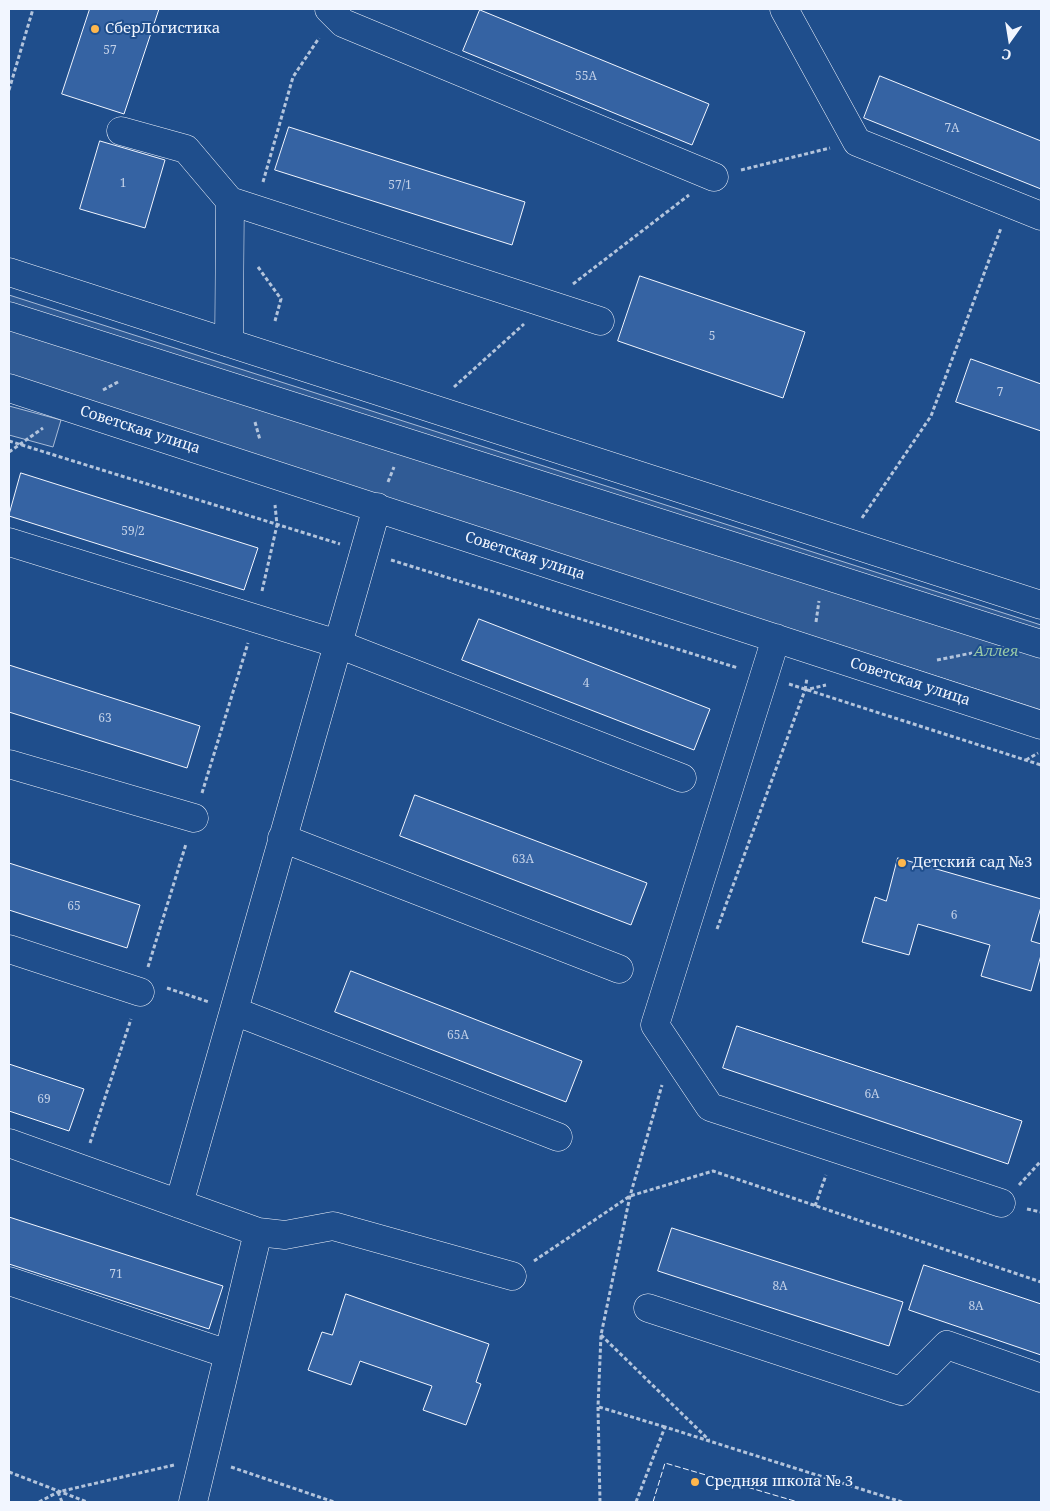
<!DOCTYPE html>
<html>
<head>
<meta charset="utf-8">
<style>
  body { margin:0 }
  #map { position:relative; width:1050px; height:1511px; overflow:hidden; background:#1f4e8c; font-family:"Noto Serif",serif }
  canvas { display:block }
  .frame { position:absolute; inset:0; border:10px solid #f2f6ff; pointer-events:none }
  .north { position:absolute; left:985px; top:15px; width:50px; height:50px; -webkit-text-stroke:4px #1f4e8c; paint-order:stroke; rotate:193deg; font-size:14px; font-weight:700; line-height:20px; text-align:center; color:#f2f6ff }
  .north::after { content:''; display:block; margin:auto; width:18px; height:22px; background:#f2f6ff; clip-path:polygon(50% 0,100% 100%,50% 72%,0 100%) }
</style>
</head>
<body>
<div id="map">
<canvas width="1050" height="1511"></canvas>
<div class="frame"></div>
<div class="north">С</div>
</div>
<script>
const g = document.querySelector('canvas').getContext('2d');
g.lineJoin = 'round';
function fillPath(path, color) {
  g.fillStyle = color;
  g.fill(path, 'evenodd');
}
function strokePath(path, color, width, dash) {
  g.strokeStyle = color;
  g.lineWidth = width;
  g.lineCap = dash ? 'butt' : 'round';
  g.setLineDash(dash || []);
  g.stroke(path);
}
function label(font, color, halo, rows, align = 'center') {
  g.font = font + ' "Noto Serif",serif';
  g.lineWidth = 4;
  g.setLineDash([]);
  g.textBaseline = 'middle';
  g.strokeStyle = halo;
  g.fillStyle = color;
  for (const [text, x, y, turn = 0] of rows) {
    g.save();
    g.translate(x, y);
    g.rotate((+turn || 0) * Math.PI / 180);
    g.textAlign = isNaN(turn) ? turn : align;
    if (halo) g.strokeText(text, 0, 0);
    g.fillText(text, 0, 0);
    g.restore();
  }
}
const built = new Path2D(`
  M 9,295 L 1041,625 L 1041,710 L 9,377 Z
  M 9,406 L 61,420 L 53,447 L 9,435 Z`);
const building = new Path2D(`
  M 90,9 L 159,9 L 124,114 L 62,94 Z
  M 480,10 L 709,104 L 692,145 L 463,51 Z
  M 880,76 L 1041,141 L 1041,189 L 864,118 Z
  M 289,127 L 525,202 L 512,245 L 275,170 Z
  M 100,141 L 165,160 L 145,228 L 80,209 Z
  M 640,276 L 805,332 L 783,398 L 618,341 Z
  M 971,359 L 1041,384 L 1041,431 L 956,402 Z
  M 21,473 L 258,548 L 244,590 L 9,516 Z
  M 479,619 L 710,709 L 694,750 L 462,660 Z
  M 9,665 L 200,726 L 187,768 L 9,712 Z
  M 415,795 L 647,883 L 631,925 L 400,836 Z
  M 898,858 L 1041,899 L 1041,907 L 1031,941 L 1041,944 L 1041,955 L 1031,991 L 981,976 L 990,945 L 918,924 L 909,955 L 862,942 L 875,897 L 886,901 Z
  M 9,863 L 140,905 L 127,948 L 9,910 Z
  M 351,971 L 582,1061 L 566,1102 L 335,1012 Z
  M 737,1026 L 1022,1121 L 1008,1164 L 723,1068 Z
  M 9,1064 L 84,1089 L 69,1131 L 9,1111 Z
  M 9,1217 L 223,1286 L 209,1329 L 9,1264 Z
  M 672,1228 L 903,1302 L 889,1346 L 658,1271 Z
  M 924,1265 L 1041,1304 L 1041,1355 L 909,1310 Z
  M 346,1294 L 489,1344 L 476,1382 L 481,1384 L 466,1425 L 423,1410 L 432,1386 L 360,1361 L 351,1385 L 308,1370 L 322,1332 L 332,1335 Z`);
const path = new Path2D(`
  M 9,90 L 33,9
  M 741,170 L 830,148
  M 263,182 L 293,77 L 319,38
  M 258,267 L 281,299 L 275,321
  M 573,284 L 689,195
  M 454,387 L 524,324
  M 103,390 L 120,381
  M 255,422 L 260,440
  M 9,441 L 340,544
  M 9,452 L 43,428
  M 388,482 L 394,467
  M 862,518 L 931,416 L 1001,228
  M 391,560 L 738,668
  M 262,591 L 277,525 L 275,505
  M 816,622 L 819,601
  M 937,660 L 972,653
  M 789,684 L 1041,765
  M 805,690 L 807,678
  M 1026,760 L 1038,753
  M 202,793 L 248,643
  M 717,929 L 805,690 L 826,685
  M 148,967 L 186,844
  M 167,988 L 209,1002
  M 90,1143 L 131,1019
  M 1019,1185 L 1041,1161
  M 815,1206 L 826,1175
  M 1027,1209 L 1041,1212
  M 534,1261 L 630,1196 L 713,1171 L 1041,1282
  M 601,1335 L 709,1440
  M 599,1407 L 665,1427
  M 231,1467 L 334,1502
  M 9,1472 L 87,1502
  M 58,1492 L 62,1502
  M 39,1502 L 58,1492 L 174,1465
  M 600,1502 L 598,1407 L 601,1335 L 630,1196 L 662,1085
  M 636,1502 L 665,1427 L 902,1502`);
const minor = new Path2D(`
  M 329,9 L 343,23 L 714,177
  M 784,9 L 857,142 L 1041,216
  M 121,131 L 186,149 L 230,201 L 229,343
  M 230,201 L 600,321
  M 9,272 L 1041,605
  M 9,316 L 1041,644
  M 9,388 L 1041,725
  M 9,542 L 338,644 L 682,778
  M 776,638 L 655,1025 L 710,1107 L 1001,1203
  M 9,764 L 194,818
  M 282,838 L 619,969
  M 9,949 L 140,992
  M 234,1011 L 558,1137
  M 9,1143 L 258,1232 L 193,1502
  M 179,1204 L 377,507
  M 258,1232 L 285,1235 L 333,1226 L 512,1276
  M 9,1281 L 228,1354
  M 648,1308 L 901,1391 L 947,1345 L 1041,1378`);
const fence = new Path2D(`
  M 653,1502 L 665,1463 L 798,1502`);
const markers = [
  [95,29,5,"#ffb74d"],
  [902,863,5,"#ffb74d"],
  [695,1482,5,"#ffb74d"]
];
const numberNames = [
  ["57",110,51],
  ["55А",586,77],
  ["7А",952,129],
  ["1",123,184],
  ["57/1",400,186],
  ["5",712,337],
  ["7",1000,393],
  ["59/2",133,532],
  ["4",586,684],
  ["63",105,719],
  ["63А",523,860],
  ["65",74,907],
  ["6",954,916],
  ["65А",458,1036],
  ["6А",872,1095],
  ["69",44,1100],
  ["71",116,1275],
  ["8А",780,1287],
  ["8А",976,1307]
];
const poiNames = [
  ["СберЛогистика",105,29],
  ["Детский сад №3",912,863],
  ["Средняя школа № 3",705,1482]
];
const streetNames = [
  ["Советская улица",140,430,18],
  ["Советская улица",525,556,18],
  ["Советская улица",910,682,18]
];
const parkNames = [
  ["Аллея",996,652]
];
fillPath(built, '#305b95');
strokePath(built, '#a8bbd7', 1);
fillPath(building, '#3563a3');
strokePath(building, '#f2f6ff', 1);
strokePath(minor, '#f2f6ff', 29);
strokePath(path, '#b3c4dc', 3, [4, 2.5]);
strokePath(minor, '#1f4e8c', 28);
strokePath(fence, '#f2f6ff', 1, [6, 2.5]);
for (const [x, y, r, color] of markers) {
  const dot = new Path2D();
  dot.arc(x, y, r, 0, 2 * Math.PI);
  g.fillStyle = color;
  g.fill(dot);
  strokePath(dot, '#1f4e8c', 2);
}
label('12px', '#c3d1e8', null, numberNames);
label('15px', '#f2f6ff', '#1f4e8c', poiNames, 'left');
label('15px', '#f2f6ff', '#1f4e8c', streetNames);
label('italic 15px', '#97c8a6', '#1f4e8c', parkNames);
</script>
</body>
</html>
